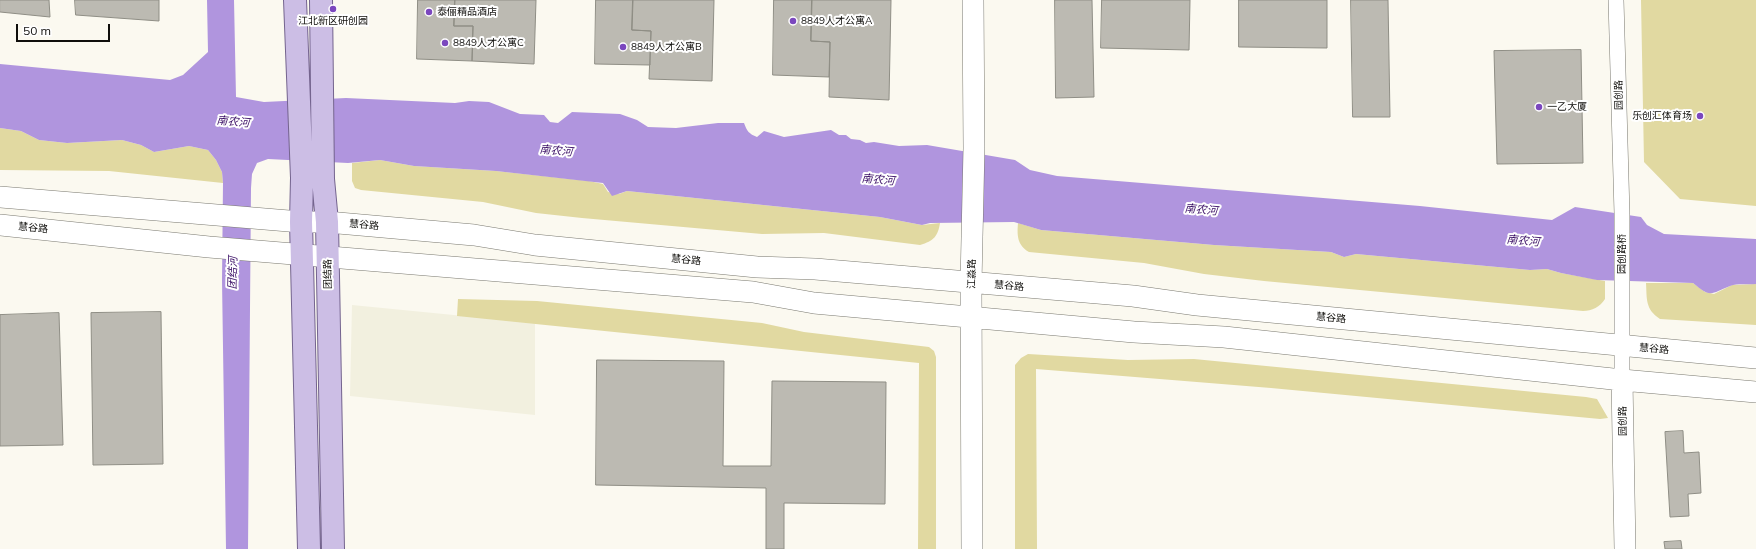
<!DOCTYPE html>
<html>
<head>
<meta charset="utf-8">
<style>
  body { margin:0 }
  #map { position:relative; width:1756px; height:549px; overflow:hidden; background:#fbf9f0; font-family:Mulish,sans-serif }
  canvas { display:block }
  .scale { position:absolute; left:16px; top:24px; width:94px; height:18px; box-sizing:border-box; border:2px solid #0f0e0b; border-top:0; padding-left:5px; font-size:12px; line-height:14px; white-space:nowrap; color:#0f0e0b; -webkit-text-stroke:3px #fff; paint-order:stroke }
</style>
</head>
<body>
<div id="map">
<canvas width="1756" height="549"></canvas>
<div class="scale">50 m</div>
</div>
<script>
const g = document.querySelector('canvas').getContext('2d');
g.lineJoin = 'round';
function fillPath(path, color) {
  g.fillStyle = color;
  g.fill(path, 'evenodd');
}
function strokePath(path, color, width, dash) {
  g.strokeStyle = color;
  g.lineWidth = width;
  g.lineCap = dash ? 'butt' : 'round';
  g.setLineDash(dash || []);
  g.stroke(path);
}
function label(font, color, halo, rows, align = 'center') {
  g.font = font + ' Mulish,"Noto Sans SC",sans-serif';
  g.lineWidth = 4;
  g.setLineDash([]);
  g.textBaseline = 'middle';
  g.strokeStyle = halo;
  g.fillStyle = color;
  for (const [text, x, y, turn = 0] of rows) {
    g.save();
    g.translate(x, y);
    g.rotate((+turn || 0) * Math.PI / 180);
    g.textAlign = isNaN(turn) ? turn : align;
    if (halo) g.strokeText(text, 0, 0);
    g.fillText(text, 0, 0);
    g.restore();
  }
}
const built = new Path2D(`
  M 352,305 L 535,323 L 535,415 L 350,396 Z`);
const green = new Path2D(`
  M 1641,0 L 1756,0 L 1756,206 L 1680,199 L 1644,162 Z
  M 0,128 L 21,131 L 39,140 L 67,143 L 122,140 L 141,145 L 154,152 L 189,146 L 208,150 L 216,160 L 222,172 L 223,183 L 109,171 L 0,170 Z
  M 380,160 L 414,166 L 496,171 L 589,181 L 603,184 L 608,192 L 619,194 L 627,191 L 880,217 L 922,225 L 940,223 C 938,236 934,241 920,245 L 824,233 L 762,234 L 582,218 L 536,213 L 483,202 L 361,190 L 355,188 L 352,181 L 352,163 Z
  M 1018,223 L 1041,230 L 1214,245 L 1331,252 L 1344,257 L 1356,254 L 1530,270 L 1547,269 L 1561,273 L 1605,281 L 1605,299 C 1600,307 1592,311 1583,311 L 1264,281 L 1204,274 L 1144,263 L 1029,252 C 1017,245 1017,235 1018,223 Z
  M 1646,283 L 1693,283 L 1705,292 L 1714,294 L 1732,285 L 1756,284 L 1756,325 L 1660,319 C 1645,309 1647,299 1646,283 Z
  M 458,299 L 537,301 L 762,323 L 804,332 L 929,347 L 934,351 L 936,357 L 936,549 L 918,549 L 919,363 L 457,316 Z
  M 1028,354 L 1128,360 L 1194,359 L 1586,397 L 1597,399 L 1608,418 L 1600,419 L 1271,388 L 1036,369 L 1037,549 L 1015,549 L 1015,365 L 1021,358 Z`);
const water = new Path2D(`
  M 207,0 L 234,0 L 236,97 L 264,102 L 346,98 L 455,103 L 469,101 L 489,102 L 520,114 L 544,115 L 550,122 L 558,123 L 572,112 L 620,114 L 637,120 L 648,127 L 676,128 L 718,123 L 744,123 C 747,131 749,134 757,137 L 764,131 L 784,137 L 831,130 L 839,135 L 846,135 L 851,139 L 860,140 L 866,143 L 874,142 L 899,146 L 927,145 L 1015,160 L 1030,170 L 1057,176 L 1420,206 L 1552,220 L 1575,207 L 1641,217 L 1647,225 L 1664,234 L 1756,239 L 1756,284 C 1748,285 1738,283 1730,286 C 1711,293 1712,299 1693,283 L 1597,280 L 1561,273 L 1547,269 L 1530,270 L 1356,254 L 1344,257 L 1331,252 L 1214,245 L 1041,230 L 1014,222 L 930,223 L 922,225 L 880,217 L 627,191 L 612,196 L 603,183 L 496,171 L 414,166 L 380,160 L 348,163 L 268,159 L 257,163 L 252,174 L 251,188 L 248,549 L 226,549 L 222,280 L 223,183 L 222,172 L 216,160 L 208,150 L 189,146 L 154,152 L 141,145 L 122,140 L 67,143 L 39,140 L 21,131 L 0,128 L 0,64 L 170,80 L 183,75 L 208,52 Z`);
const building = new Path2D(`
  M 0,0 L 49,0 L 50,17 L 0,12 Z
  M 75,0 L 159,0 L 159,21 L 76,15 Z
  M 418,0 L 455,0 L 454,26 L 473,26 L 472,61 L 417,59 Z
  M 455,0 L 536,0 L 534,64 L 472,61 L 473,26 L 454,26 Z
  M 596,0 L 633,0 L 632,30 L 651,31 L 650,65 L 595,64 Z
  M 633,0 L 714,0 L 712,81 L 649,79 L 651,31 L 632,30 Z
  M 774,0 L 812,0 L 811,41 L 830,42 L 829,77 L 773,75 Z
  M 812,0 L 891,0 L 889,100 L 829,97 L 830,42 L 811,41 Z
  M 1055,0 L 1092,0 L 1094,97 L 1056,98 Z
  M 1102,0 L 1190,0 L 1189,50 L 1101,48 Z
  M 1239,0 L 1327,0 L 1327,48 L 1239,47 Z
  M 1351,0 L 1388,0 L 1390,117 L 1353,117 Z
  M 1581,50 L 1583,163 L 1497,164 L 1494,51 Z
  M 161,312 L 163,464 L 93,465 L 91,313 Z
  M 59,313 L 63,445 L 0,446 L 0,315 Z
  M 597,360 L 724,361 L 723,466 L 771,466 L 772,381 L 886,382 L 885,504 L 784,503 L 784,549 L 766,549 L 766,488 L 596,485 Z
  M 1683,431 L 1684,453 L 1699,452 L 1701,493 L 1688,494 L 1689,516 L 1670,517 L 1665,432 Z
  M 1681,541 L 1682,549 L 1665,549 L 1664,542 Z`);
const street = new Path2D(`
  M 1616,0 L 1622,214 L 1622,380`);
const secondary = new Path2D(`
  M 0,197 L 301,222 L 327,222 L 474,235 L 535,245 L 757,267 L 815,269 L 1133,296 L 1197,305 L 1756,358
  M 0,225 L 209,247 L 753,292 L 814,303 L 1134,332 L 1224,337 L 1622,380 L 1756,392
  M 1622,380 L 1625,549
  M 972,549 L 971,283 L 974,148 L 973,0`);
const primary = new Path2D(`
  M 295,0 L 302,178 L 301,222 L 309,549
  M 321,0 L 323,179 L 327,222 L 333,549`);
const markers = [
  [333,9,4,"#7b47be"],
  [429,12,4,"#7b47be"],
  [793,21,4,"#7b47be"],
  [445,43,4,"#7b47be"],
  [623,47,4,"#7b47be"],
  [1539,107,4,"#7b47be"],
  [1700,116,4,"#7b47be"]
];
const poiNames = [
  ["泰俪精品酒店",437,12],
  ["江北新区研创园",333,21,"center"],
  ["8849人才公寓A",801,21],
  ["8849人才公寓C",453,43],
  ["8849人才公寓B",631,47],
  ["一乙大厦",1547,107],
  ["乐创汇体育场",1692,116,"right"]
];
const streetNames = [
  ["园创路",1619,95,-91],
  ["慧谷路",364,225,5],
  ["慧谷路",33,228,6],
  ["园创路桥",1622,254,-90],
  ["慧谷路",686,260,6],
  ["团结路",328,274,-91],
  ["江淼路",972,274,-89],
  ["慧谷路",1009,286,5],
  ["慧谷路",1331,318,6],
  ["慧谷路",1654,349,5],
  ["园创路",1623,421,-91]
];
const waterNames = [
  ["南农河",233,122,5],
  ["南农河",556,151,5],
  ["南农河",878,180,5],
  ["南农河",1201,210,5],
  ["南农河",1523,241,5],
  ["团结河",233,273,-89]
];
fillPath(built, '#f2f0df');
fillPath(green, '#e1d9a1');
fillPath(water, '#b095de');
fillPath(building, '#bcbab2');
strokePath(building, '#8f8e85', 1);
strokePath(street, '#7a7970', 16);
strokePath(secondary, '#7a7970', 22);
strokePath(primary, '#74648e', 24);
strokePath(street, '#fff', 15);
strokePath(secondary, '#fff', 21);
strokePath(primary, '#ccbee5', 22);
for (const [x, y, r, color] of markers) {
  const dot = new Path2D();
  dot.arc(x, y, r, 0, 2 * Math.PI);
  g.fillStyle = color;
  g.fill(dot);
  strokePath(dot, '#fff', 1.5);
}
label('10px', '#0f0e0b', '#fff', poiNames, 'left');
label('10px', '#0f0e0b', '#fff', streetNames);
label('italic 11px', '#3a0e65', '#fff', waterNames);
</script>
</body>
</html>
